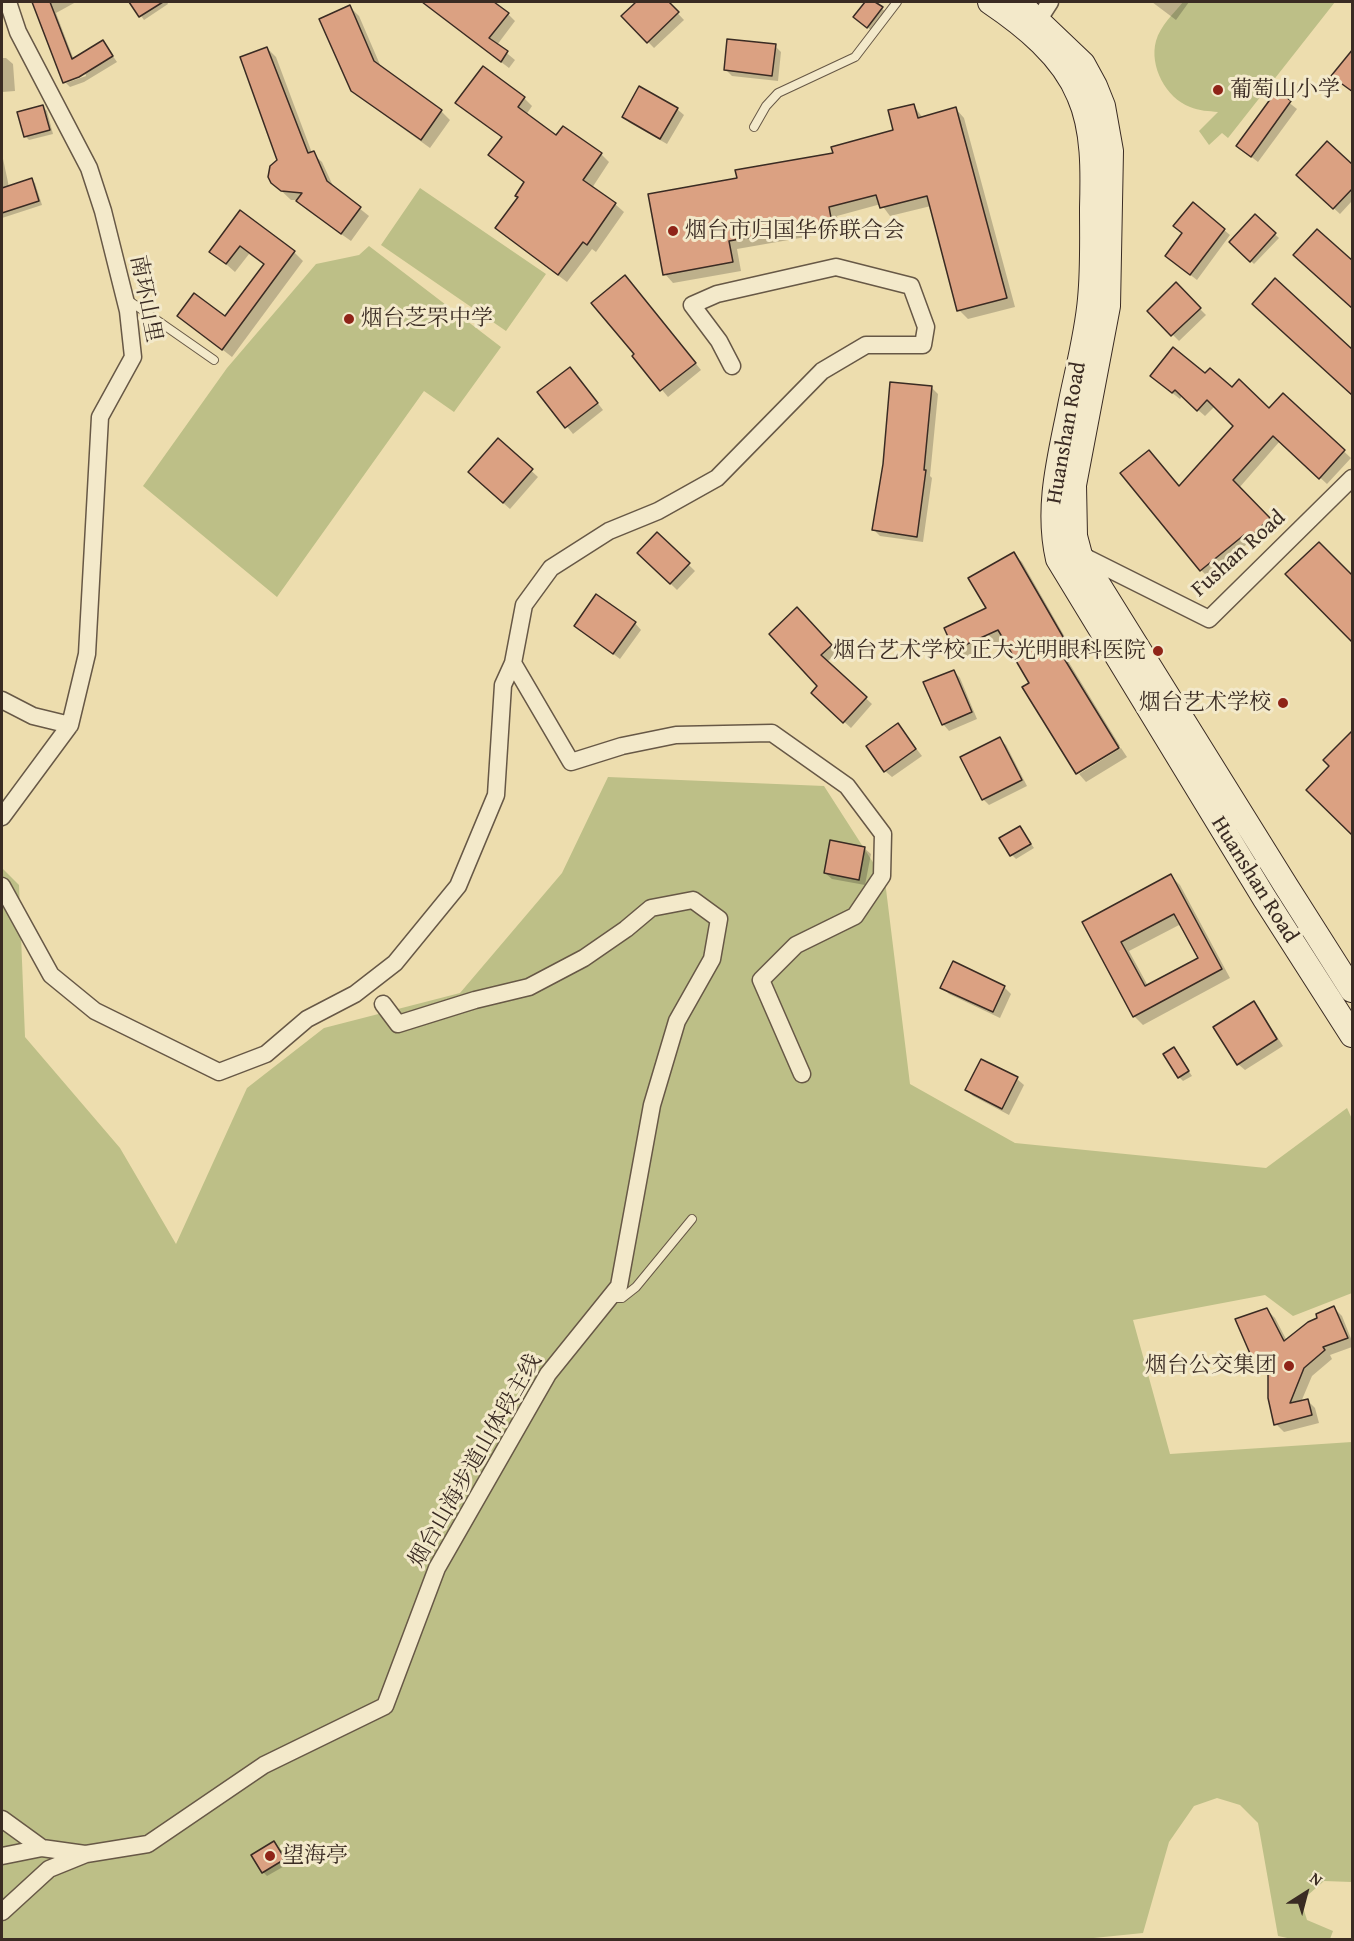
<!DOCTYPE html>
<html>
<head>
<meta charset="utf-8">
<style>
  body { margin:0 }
  #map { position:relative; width:1354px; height:1941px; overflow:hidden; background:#edddae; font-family:"Gentium Book Plus",serif }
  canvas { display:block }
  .frame { position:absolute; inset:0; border:3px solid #3a2b23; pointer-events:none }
  .north { position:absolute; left:1276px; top:1863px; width:60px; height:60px; -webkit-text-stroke:4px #f3e9ca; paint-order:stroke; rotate:36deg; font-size:16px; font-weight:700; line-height:24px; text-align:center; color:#3a2b23 }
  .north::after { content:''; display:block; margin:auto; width:21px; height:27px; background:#3a2b23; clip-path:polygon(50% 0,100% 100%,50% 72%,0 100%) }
</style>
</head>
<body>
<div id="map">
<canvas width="1354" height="1941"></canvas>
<div class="frame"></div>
<div class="north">N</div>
</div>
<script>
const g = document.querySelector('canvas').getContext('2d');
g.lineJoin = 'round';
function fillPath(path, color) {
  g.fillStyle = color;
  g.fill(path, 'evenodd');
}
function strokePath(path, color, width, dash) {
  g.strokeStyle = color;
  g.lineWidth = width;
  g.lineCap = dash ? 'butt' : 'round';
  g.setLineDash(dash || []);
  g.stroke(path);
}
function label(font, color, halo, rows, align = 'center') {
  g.font = font + ' "Gentium Book Plus","Noto Serif SC",serif';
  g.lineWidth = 6;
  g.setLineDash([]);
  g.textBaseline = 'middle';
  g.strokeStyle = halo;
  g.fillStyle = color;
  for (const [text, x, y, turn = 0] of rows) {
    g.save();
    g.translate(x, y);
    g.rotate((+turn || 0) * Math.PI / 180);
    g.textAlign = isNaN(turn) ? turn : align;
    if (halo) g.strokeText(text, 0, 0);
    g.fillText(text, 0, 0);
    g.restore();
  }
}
const green = new Path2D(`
  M 1183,2 L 1335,2 L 1228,138 L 1222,133 L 1209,145 L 1199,131 L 1218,112 C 1209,111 1199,111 1190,107 C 1166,98 1149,66 1156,41 C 1160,26 1174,13 1183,2 Z
  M 420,188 L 546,274 L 506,331 L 381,245 Z
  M 369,246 L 501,347 L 454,412 L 424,391 L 277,597 L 143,486 L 227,368 L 316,264 L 359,255 Z
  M 608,777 L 824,786 L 885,881 L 910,1084 L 1015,1143 L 1266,1168 L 1347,1108 L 1352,1119 L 1352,1293 L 1293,1316 L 1265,1295 L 1133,1320 L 1170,1454 L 1352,1442 L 1352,1882 L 1324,1881 L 1301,1901 L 1307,1920 L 1333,1931 L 1330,1939 L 1292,1939 L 1278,1936 L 1258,1823 L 1240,1805 L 1217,1798 L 1194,1806 L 1169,1842 L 1143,1933 L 1074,1940 L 2,1939 L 2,868 L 19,885 L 25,1037 L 120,1148 L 176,1244 L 247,1088 L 324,1028 L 460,993 L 562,873 Z`);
const shadow = new Path2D(`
  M 36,2 L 76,2 L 56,13 L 74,60 L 103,42 L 117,62 L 84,82 L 70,87 L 66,83 L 86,76 L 85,73 L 65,81 L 65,82 L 34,3 Z
  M 131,2 L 167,2 L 168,4 L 144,20 Z
  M 428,2 L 492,2 L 508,14 L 515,21 L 497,45 L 515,60 L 509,68 L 434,11 L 426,3 Z
  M 638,2 L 667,2 L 684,20 L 654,48 L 623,16 Z
  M 867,2 L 873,2 L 886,12 L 872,31 L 855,17 Z
  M 1152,2 L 1189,2 L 1176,20 Z
  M 350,7 L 359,16 L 381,67 L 441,111 L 450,120 L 430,148 L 362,99 L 353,90 Z
  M 775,46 L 781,52 L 778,81 L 732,76 L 726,70 Z
  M 267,48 L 276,57 L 312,153 L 322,162 L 334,188 L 369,216 L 351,241 L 307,210 L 298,200 L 291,200 L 272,182 L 279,160 Z
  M 2,58 L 6,58 L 13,64 L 15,91 L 2,92 Z
  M 1277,93 L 1297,109 L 1258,162 L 1245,152 Z
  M 524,98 L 532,106 L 526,115 L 557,138 L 601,154 L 609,162 L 592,188 L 615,204 L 624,212 L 596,252 L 592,249 L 567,282 L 505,236 L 497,228 L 519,198 L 525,183 L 490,155 L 503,138 L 457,103 Z
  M 913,105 L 923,118 L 956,109 L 964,118 L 1015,307 L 968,319 L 959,310 L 931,206 L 890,216 L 881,204 L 837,216 L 840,231 L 737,249 L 741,271 L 673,283 L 665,274 L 739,179 L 834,154 L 895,131 Z
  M 43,107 L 47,111 L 53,134 L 29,140 L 25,136 Z
  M 677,109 L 684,115 L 667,144 L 630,123 L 624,117 Z
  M 2,154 L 9,187 L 31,179 L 35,183 L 42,205 L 2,218 Z
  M 1352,167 L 1352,201 L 1340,214 L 1298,175 Z
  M 1193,204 L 1230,235 L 1197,280 L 1172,261 Z
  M 240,212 L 294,252 L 303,261 L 232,357 L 179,316 L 225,318 L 264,265 L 249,254 L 235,272 L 211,251 Z
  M 1255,216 L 1279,238 L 1254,264 L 1231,242 Z
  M 631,283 L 701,370 L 668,397 L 634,356 L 636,355 Z
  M 1176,285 L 1206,315 L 1179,341 L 1149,311 Z
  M 576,375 L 603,410 L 573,434 L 539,392 Z
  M 1205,375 L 1269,410 L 1283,395 L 1351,458 L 1327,484 L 1280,441 L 1239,488 L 1276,525 L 1256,545 L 1252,540 L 1207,576 L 1201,570 L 1180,488 L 1235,426 L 1215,406 L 1205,416 L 1182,396 L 1180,399 L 1158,382 Z
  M 931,387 L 938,394 L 930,476 L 932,478 L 923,542 L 880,536 L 874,530 Z
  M 498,440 L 538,477 L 510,509 L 476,479 Z
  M 657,534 L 695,571 L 677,590 L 639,553 Z
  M 1014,554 L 1022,562 L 1073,651 L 1065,656 L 1120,746 L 1077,772 L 1005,639 L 964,658 L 955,649 L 988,609 Z
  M 797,610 L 837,652 L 827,662 L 872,704 L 851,728 L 819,699 L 819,686 Z
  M 635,623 L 641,630 L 620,659 L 576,626 Z
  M 954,671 L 960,678 L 977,719 L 949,731 L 943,724 Z
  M 898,725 L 922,756 L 892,777 L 885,771 Z
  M 1000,739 L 1006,745 L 1027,786 L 989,805 L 983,799 Z
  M 1121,748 L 1127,757 L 1086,782 L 1079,774 Z
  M 1020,828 L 1034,848 L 1016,859 L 1012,855 Z
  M 864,848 L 871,854 L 865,885 L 832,879 L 825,873 Z
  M 1171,876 L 1180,885 L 1230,978 L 1143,1025 L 1134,1016 L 1084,923 ZM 1181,924 L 1200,959 L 1148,986 L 1129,951 Z
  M 942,987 L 1004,987 L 1011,994 L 1000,1018 L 949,994 Z
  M 1254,1003 L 1260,1010 L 1283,1046 L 1245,1070 L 1238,1064 Z
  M 1174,1049 L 1192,1076 L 1183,1081 L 1179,1077 Z
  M 981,1061 L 1017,1079 L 1024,1085 L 1009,1115 L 973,1096 L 967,1090 Z
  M 1334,1308 L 1342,1316 L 1352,1341 L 1352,1347 L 1330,1355 L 1332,1359 L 1312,1376 L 1301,1402 L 1307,1400 L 1315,1408 L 1319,1423 L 1284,1432 L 1276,1424 L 1270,1370 L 1264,1372 L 1256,1364 L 1267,1310 L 1275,1318 L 1287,1341 Z
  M 274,1843 L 288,1864 L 267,1876 L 263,1872 Z`);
const building = new Path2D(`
  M 32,2 L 50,2 L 72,59 L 103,40 L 113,56 L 79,77 L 63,83 Z
  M 129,2 L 163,2 L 139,17 Z
  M 422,2 L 494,2 L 509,13 L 489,38 L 508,51 L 501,62 Z
  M 636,2 L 669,2 L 679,12 L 647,43 L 621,16 Z
  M 865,2 L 875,2 L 883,7 L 867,28 L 853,17 Z
  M 350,5 L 374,61 L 442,110 L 421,140 L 351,91 L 319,19 Z
  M 727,39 L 776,44 L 772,76 L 724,70 Z
  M 267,47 L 308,153 L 314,151 L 327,181 L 361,207 L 341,234 L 296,201 L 302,193 L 281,191 L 271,183 L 268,177 L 270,166 L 277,160 L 240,57 Z
  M 1353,49 L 1353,92 L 1331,76 Z
  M 483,66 L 525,97 L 518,107 L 556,135 L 563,126 L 602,153 L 583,180 L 616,203 L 587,245 L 583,242 L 558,275 L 495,228 L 518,197 L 515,196 L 524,182 L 488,155 L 502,137 L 455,103 Z
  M 639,86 L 678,108 L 660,139 L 622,117 Z
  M 1277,90 L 1291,101 L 1251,157 L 1236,146 Z
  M 914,104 L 918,118 L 956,107 L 1007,298 L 957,311 L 927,196 L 880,208 L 876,195 L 829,207 L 832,223 L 729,241 L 733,262 L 663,275 L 648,194 L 737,178 L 735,170 L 833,153 L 831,147 L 893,130 L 888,110 Z
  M 43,105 L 50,130 L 24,137 L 17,112 Z
  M 1327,141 L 1353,165 L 1353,188 L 1333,209 L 1296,175 Z
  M 32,178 L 39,201 L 2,213 L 2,188 Z
  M 1193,202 L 1225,229 L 1190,275 L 1165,256 L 1182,233 L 1173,226 Z
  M 240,210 L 295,251 L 222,350 L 177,316 L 194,293 L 225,316 L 264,264 L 240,246 L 226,264 L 209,252 Z
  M 1255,214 L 1276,233 L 1250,262 L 1229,242 Z
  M 1317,229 L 1353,261 L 1353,309 L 1293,255 Z
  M 625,275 L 696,363 L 660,391 L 632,356 L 634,354 L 591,303 Z
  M 1275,278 L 1353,350 L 1353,396 L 1252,304 Z
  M 1176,282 L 1201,308 L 1171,336 L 1147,311 Z
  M 1173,347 L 1205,373 L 1210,368 L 1232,387 L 1239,379 L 1269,408 L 1283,393 L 1345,450 L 1319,479 L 1273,436 L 1233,480 L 1270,518 L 1248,539 L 1244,535 L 1200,571 L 1120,473 L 1149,450 L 1179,486 L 1233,426 L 1207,400 L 1197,411 L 1175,390 L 1172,393 L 1150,376 Z
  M 570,367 L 598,403 L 565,428 L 537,392 Z
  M 890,382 L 932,386 L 924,470 L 926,470 L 917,537 L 872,530 L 883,464 Z
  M 498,438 L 533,469 L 503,503 L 468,472 Z
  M 657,532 L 690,563 L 670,584 L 637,553 Z
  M 1319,542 L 1353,576 L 1353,643 L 1285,574 Z
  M 1014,552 L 1066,642 L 1057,647 L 1119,748 L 1076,774 L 1022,687 L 1029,683 L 998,630 L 954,650 L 944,628 L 986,608 L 968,578 Z
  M 596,594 L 636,622 L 613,654 L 574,626 Z
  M 797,607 L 832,645 L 821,655 L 867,697 L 843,723 L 811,693 L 817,686 L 769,634 Z
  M 954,670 L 972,712 L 942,725 L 923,682 Z
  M 898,723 L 916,749 L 884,772 L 866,746 Z
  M 1353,730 L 1353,836 L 1306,790 L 1329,766 L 1323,760 Z
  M 1000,737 L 1022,780 L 982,800 L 960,757 Z
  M 1020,826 L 1031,844 L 1010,856 L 999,838 Z
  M 830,840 L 865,847 L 859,880 L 824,873 Z
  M 1171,874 L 1222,969 L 1133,1017 L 1082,922 ZM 1174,914 L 1198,958 L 1145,986 L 1121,942 Z
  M 953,961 L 1005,986 L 993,1012 L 940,988 Z
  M 1254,1001 L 1277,1039 L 1237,1065 L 1213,1027 Z
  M 1174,1047 L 1189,1071 L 1178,1078 L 1163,1054 Z
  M 981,1059 L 1018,1077 L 1002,1109 L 965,1090 Z
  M 1334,1306 L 1348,1338 L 1323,1347 L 1325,1350 L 1304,1368 L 1290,1403 L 1308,1399 L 1312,1415 L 1274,1425 L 1268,1398 L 1268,1360 L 1255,1365 L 1235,1319 L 1267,1308 L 1284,1341 L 1308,1322 L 1317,1318 L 1316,1314 Z
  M 274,1841 L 285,1859 L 262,1873 L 251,1855 Z`);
const lane = new Path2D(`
  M 754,127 L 766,106 L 778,93 L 855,57 L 897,2
  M 128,300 L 214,360
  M 611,1298 L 622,1298 L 636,1287 L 692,1219`);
const street = new Path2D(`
  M 1032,30 L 1050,2
  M 1081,555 L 1209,619 L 1352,478
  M 513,663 L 571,762 L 622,746 L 676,735 L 772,733 L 847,786 L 883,834 L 882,876 L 855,916 L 796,945 L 761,980 L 802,1074
  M 2,700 L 33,716 L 70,725
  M 2,817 L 70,725 L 87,654 L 100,417 L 133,357 L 128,311 L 103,211 L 89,168 L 18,32 L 8,2
  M 2,886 L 51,975 L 95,1011 L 219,1072 L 266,1054 L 307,1019 L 355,994 L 395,963 L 458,886 L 496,795 L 503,685 L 513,663 L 524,605 L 551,568 L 609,531 L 658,511 L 717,478 L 822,371 L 866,345 L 923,345 L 926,327 L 911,286 L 836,267 L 717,294 L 692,305 L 719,341 L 732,366
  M 2,1819 L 42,1848
  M 2,1856 L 42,1848 L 85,1854
  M 2,1912 L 49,1869 L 86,1854 L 148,1844 L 264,1765 L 385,1706 L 437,1568 L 548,1374 L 619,1286 L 652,1105 L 677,1021 L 712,959 L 719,919 L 693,900 L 651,908 L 626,929 L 584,958 L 529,987 L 475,1000 L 398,1024 L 383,1004`);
const secondary = new Path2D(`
  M 990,2 C 1024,25 1063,56 1079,96 C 1094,130 1093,172 1092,208 C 1092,238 1093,269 1090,299 C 1087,335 1077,371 1070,406 C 1060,457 1046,507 1058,559 L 1265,899 L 1352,1035
  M 1018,2 L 1083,64 L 1095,86 L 1103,106 L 1111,151 L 1108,306 L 1074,485 L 1075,536 L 1080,555 L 1286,886 L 1352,990`);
const markers = [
  [1218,90,6,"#8f2418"],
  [673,231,6,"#8f2418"],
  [349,319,6,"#8f2418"],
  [1158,651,6,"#8f2418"],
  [1283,703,6,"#8f2418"],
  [1289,1366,6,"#8f2418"],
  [270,1856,6,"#8f2418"]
];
const poiNames = [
  ["葡萄山小学",1230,90],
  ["烟台市归国华侨联合会",685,231],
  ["烟台芝罘中学",361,319],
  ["烟台艺术学校 正大光明眼科医院",1146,651,"right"],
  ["烟台艺术学校",1271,703,"right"],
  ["烟台公交集团",1277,1366,"right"],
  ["望海亭",282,1856]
];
const streetNames = [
  ["南环山里",145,299,79],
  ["Huanshan Road",1067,433,-80],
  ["Fushan Road",1239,554,-42],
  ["Huanshan Road",1254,880,58],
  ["烟台山海步道山体段主线",476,1461,-60]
];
fillPath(green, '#bdbf87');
fillPath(shadow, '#0003');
fillPath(building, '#dba182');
strokePath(building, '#3a2b23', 1.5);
strokePath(lane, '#675846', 10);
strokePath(street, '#675846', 19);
strokePath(secondary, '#3a2b23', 26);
strokePath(lane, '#f3e9ca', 8);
strokePath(street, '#f3e9ca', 16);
strokePath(secondary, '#f3e9ca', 24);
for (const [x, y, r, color] of markers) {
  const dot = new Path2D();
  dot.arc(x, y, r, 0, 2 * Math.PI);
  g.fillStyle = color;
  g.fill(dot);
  strokePath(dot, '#f3e9ca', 2);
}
label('22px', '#3a2b23', '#f3e9ca', poiNames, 'left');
label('22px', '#3a2b23', '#f3e9ca', streetNames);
</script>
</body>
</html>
